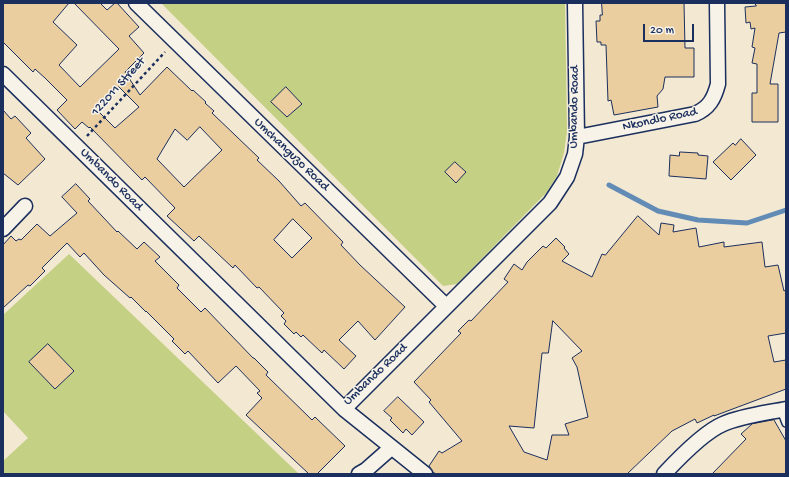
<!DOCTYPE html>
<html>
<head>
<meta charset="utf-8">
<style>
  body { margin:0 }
  #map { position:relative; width:789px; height:477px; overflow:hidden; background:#f3e8d2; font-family:"Gochi Hand",sans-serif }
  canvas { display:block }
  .frame { position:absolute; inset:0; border:4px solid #1b2f5e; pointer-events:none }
  .scale { position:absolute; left:643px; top:24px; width:51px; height:18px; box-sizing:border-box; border:2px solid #1b2f5e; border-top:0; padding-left:5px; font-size:12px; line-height:14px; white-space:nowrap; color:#1b2f5e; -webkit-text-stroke:3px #f7f3e8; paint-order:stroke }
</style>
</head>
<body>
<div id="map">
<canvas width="789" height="477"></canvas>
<div class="frame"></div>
<div class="scale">20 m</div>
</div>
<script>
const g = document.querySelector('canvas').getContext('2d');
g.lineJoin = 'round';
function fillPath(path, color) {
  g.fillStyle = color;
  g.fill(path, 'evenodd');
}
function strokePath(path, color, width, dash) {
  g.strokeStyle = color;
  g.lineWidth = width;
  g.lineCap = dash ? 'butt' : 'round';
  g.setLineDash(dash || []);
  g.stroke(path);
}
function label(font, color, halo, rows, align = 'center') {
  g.font = font + ' "Gochi Hand",sans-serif';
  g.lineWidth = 3;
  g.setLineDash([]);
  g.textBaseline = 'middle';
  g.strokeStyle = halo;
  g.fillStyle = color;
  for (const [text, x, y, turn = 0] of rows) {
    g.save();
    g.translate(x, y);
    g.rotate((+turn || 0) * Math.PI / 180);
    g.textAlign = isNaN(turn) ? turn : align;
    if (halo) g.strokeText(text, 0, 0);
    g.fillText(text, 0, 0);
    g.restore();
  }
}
const green = new Path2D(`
  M 161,3 L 565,3 L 567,131 L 564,153 L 557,176 L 546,193 L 457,284 L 443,286 Z
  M 69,254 L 299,474 L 3,474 L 3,461 L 28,438 L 3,411 L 3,315 Z`);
const stream = new Path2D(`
  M 609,185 L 658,211 L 698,220 L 747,223 L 786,210`);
const building = new Path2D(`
  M 3,3 L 69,3 L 53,22 L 77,45 L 59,65 L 80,87 L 119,49 L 74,3 L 100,3 L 107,10 L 115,3 L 117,3 L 139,27 L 129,36 L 144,53 L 125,72 L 140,95 L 167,67 L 192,91 L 193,90 L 206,102 L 205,103 L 214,111 L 212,113 L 259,158 L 257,160 L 279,181 L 301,206 L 305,203 L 343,242 L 341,245 L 360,265 L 405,307 L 375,340 L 358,321 L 339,340 L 356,356 L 344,369 L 324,350 L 322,353 L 303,335 L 301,337 L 296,332 L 294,334 L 284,324 L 286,321 L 281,316 L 284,313 L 259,287 L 257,288 L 235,265 L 233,268 L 199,236 L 194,241 L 167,216 L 175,208 L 145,177 L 142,180 L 90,127 L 89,128 L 82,122 L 75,129 L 57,110 L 67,100 L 45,78 L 35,69 L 33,72 L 3,42 ZM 119,87 L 139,107 L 115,128 L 96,109 ZM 200,127 L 222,150 L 184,187 L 157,159 L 175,129 L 187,140 ZM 293,219 L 312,238 L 292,258 L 274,240 Z
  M 602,3 L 684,3 L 685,48 L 694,48 L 694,77 L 665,77 L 663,89 L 657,96 L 658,107 L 614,115 L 611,100 L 608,101 L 606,45 L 601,45 L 601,42 L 597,42 L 596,21 L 600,21 L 600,15 L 602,15 Z
  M 755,3 L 786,3 L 786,32 L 779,33 L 770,84 L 778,84 L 778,122 L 752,122 L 752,93 L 757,93 L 757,64 L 752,63 L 755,48 L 752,47 L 755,28 L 751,29 L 750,22 L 746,23 L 745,7 L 756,6 Z
  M 286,87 L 302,104 L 287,117 L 271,102 Z
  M 3,110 L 11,119 L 15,116 L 31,133 L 26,138 L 45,159 L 18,185 L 3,173 Z
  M 741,139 L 756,155 L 731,180 L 713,162 L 733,143 L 735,145 Z
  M 680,152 L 698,153 L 698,155 L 708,156 L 706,179 L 669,176 L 670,155 L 679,156 Z
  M 455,162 L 466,172 L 456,183 L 445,172 Z
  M 76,184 L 90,199 L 88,201 L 117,232 L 118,231 L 137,249 L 144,242 L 160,257 L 155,261 L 179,285 L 177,288 L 201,312 L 205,308 L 253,358 L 254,358 L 268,372 L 266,375 L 312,420 L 315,417 L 345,446 L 317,474 L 309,474 L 246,415 L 262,398 L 257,393 L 260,391 L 236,366 L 218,383 L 188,351 L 185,354 L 172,341 L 174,339 L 146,311 L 146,312 L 131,297 L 130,298 L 104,275 L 84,253 L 80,257 L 67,243 L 42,268 L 45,271 L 30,286 L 28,285 L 3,308 L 3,245 L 11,236 L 16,241 L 19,239 L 21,240 L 37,224 L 50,236 L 77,213 L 62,197 Z
  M 638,216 L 659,235 L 661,223 L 674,225 L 673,232 L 696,228 L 699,247 L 724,242 L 724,247 L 762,242 L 765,267 L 778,265 L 784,291 L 786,290 L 786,333 L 768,336 L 774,362 L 786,360 L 786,389 L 714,416 L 714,415 L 697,423 L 695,419 L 672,431 L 627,474 L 436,474 L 433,472 L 429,466 L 439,451 L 442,453 L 462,441 L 429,402 L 431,400 L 414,382 L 461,333 L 458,331 L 469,320 L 471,321 L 508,282 L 504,279 L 514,264 L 522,270 L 527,262 L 543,246 L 546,248 L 556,238 L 565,247 L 564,248 L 569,254 L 562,261 L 592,277 L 602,254 L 605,255 ZM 553,321 L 582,351 L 572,358 L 577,367 L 588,417 L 565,424 L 569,435 L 552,435 L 547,460 L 524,452 L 509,426 L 534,428 L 542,353 L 548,353 Z
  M 48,344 L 74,371 L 55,389 L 29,362 Z
  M 398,397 L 424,422 L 412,435 L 406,429 L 403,433 L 390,420 L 392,418 L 384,411 Z
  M 774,420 L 786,441 L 786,474 L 712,474 L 746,439 L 741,434 L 752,424 Z`);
const path = new Path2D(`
  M 87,136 L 165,52`);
const service = new Path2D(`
  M 781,410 L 786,423`);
const minor = new Path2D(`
  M 136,3 L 446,306
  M 3,74 L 344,409 L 425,474
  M 577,137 L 695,114 C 709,108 714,99 718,84 L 717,3
  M 3,229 L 25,206
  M 344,409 L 550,203 L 567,177 L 575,154 L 577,137 L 575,3
  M 359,474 L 366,470 L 391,448
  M 664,474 C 678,459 704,432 723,424 C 741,416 766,413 786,409`);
const streetNames = [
  ["122011 Street",119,87,-48],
  ["Umbando Road",575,107,-89],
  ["Nkondlo Road",660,120,-12],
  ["Umchanguzo Road",291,155,44],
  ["Umbando Road",111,180,45],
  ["Umbando Road",376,375,-44]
];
fillPath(green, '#c4d084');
strokePath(stream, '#628bb6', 5);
fillPath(building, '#ebce9f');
strokePath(building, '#1b2f5e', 1);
strokePath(service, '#1b2f5e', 10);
strokePath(minor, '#1b2f5e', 17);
strokePath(path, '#1b2f5e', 2.5, [3, 3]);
strokePath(service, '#f7f3e8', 7);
strokePath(minor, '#f7f3e8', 14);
label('13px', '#1b2f5e', '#f7f3e8', streetNames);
</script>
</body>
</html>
